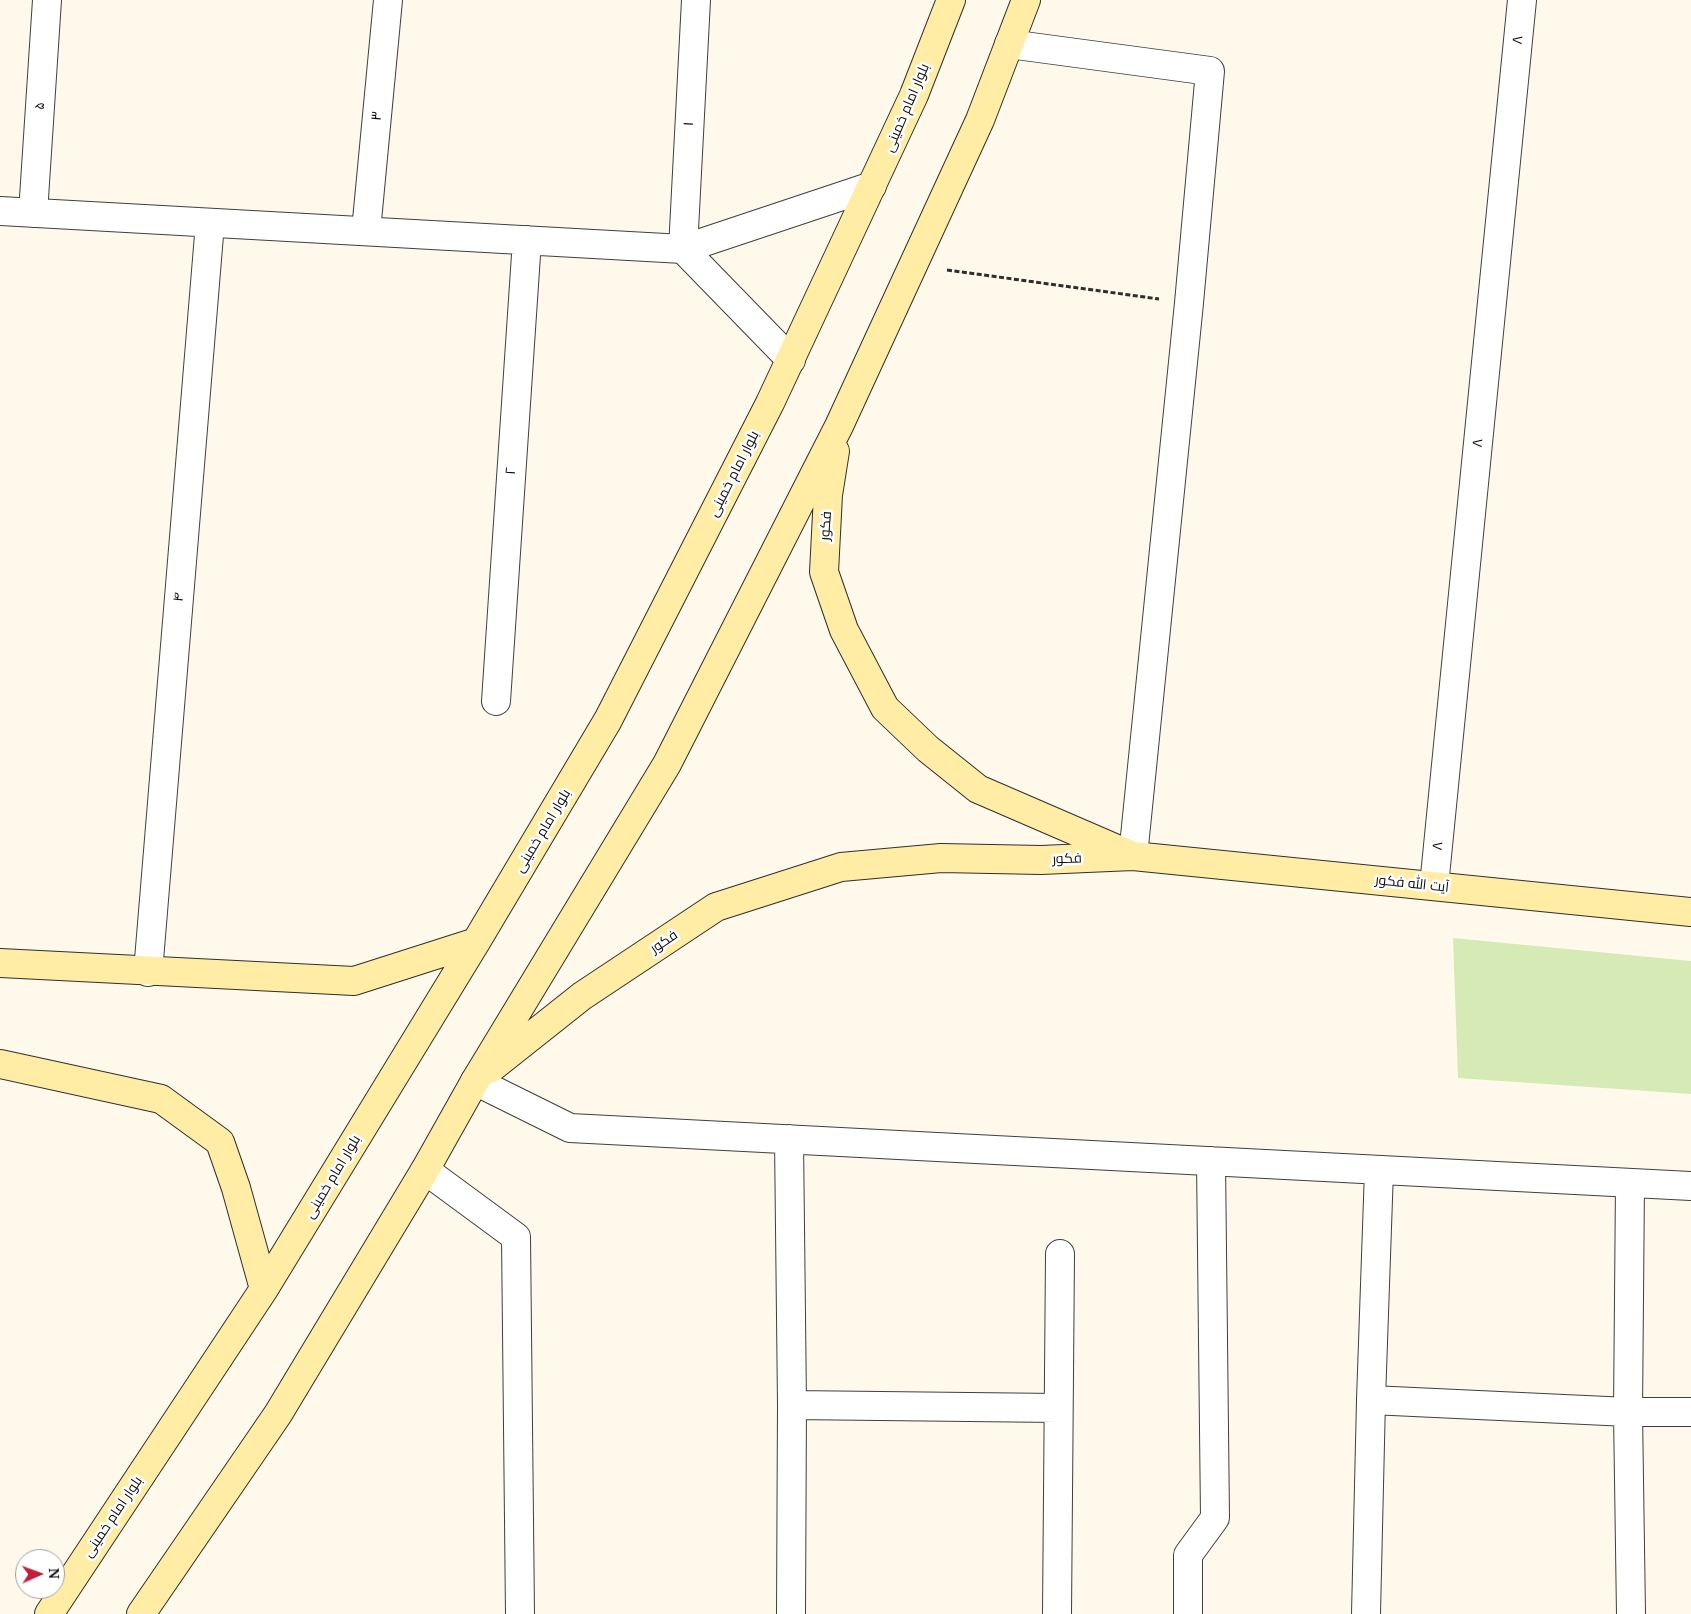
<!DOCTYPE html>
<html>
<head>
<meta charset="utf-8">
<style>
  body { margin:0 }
  #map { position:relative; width:1691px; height:1614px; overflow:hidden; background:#fff9eb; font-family:"Noto Serif",serif }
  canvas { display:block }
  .north { position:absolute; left:15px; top:1549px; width:50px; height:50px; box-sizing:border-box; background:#fff; border:1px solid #9e9e9e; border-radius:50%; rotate:88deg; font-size:14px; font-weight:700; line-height:20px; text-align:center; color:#0c0c0c }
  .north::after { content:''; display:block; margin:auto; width:18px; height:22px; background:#c11f37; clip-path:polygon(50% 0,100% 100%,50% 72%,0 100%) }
</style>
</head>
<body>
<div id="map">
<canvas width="1691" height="1614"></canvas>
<div class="north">N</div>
</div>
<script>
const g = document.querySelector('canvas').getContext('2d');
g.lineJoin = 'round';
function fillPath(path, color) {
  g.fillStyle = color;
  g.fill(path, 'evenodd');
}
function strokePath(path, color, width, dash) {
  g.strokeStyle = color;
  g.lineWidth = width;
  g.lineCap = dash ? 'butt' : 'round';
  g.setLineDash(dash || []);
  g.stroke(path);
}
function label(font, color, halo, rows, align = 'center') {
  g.font = font + ' "Noto Serif",Cairo,serif';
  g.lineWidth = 5;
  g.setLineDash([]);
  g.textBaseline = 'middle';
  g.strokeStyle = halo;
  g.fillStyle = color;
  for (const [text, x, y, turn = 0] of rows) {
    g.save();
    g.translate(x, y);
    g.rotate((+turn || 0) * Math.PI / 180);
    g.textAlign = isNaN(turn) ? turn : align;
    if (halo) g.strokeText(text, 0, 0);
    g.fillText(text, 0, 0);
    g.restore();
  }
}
const green = new Path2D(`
  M 1453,938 L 1691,961 L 1691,1094 L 1458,1078 Z`);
const path = new Path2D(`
  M 947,270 L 1159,299`);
const street = new Path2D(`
  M 1009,44 L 1210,71 L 1189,303 L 1133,856
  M 0,211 L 683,249 L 696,0
  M 33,213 L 47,0
  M 366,231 L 388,0
  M 791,360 L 683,249 L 872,186
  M 496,701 L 527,240
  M 1434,886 L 1522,0
  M 148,972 L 210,223
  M 475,1081 L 570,1128 L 1691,1186
  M 789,1139 L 792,1405
  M 425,1170 L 516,1237 L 520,1614
  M 1630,1183 L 1628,1412 L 1631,1614
  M 1371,1400 L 1628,1412 L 1691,1412
  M 791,1614 L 792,1405 L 1057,1408
  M 1057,1614 L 1060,1254
  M 1188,1614 L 1188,1555 L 1215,1518 L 1211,1161
  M 1366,1614 L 1371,1400 L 1379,1170`);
const secondary = new Path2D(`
  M 1133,856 L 1691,912
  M 0,963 L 354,981 L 476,942
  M 0,1064 L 161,1099 L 220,1142 L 236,1188 L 264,1289
  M 490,1069 L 582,996 L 716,907 L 841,867 L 941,858 L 1041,860 L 1133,856 L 978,789 L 928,749 L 885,708 L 844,630 L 824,572 L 828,495 L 835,451
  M 49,1614 L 264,1289 L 476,942 L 608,720 L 770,403 L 914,95 L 951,0
  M 141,1614 L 278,1414 L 425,1170 L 475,1081 L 667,764 L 839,426 L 980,120 L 1026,0`);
const streetNames = [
  ["۸",1518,40,-84],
  ["۵",40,106,-86],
  ["بلوار امام خمینی",907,108,-67],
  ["۳",377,116,-85],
  ["۱",689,124,-87],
  ["۸",1478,443,-84],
  ["۲",511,471,-86],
  ["بلوار امام خمینی",734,474,-63],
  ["فکور",826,526,-86],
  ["۴",179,597,-85],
  ["بلوار امام خمینی",543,831,-59],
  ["۸",1438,846,-84],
  ["فکور",1067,859,-2],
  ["آیت الله فکور",1412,884,6],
  ["فکور",664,942,-34],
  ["بلوار امام خمینی",333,1177,-59],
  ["بلوار امام خمینی",113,1517,-56]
];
fillPath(green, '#d5eab4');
strokePath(street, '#3f3f3f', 30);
strokePath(secondary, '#2e2e2e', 30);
strokePath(path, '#2e2e2e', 3, [5, 2.5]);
strokePath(street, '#fff', 28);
strokePath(secondary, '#ffeda6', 28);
label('14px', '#0c0c0c', '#fff', streetNames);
</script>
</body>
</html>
